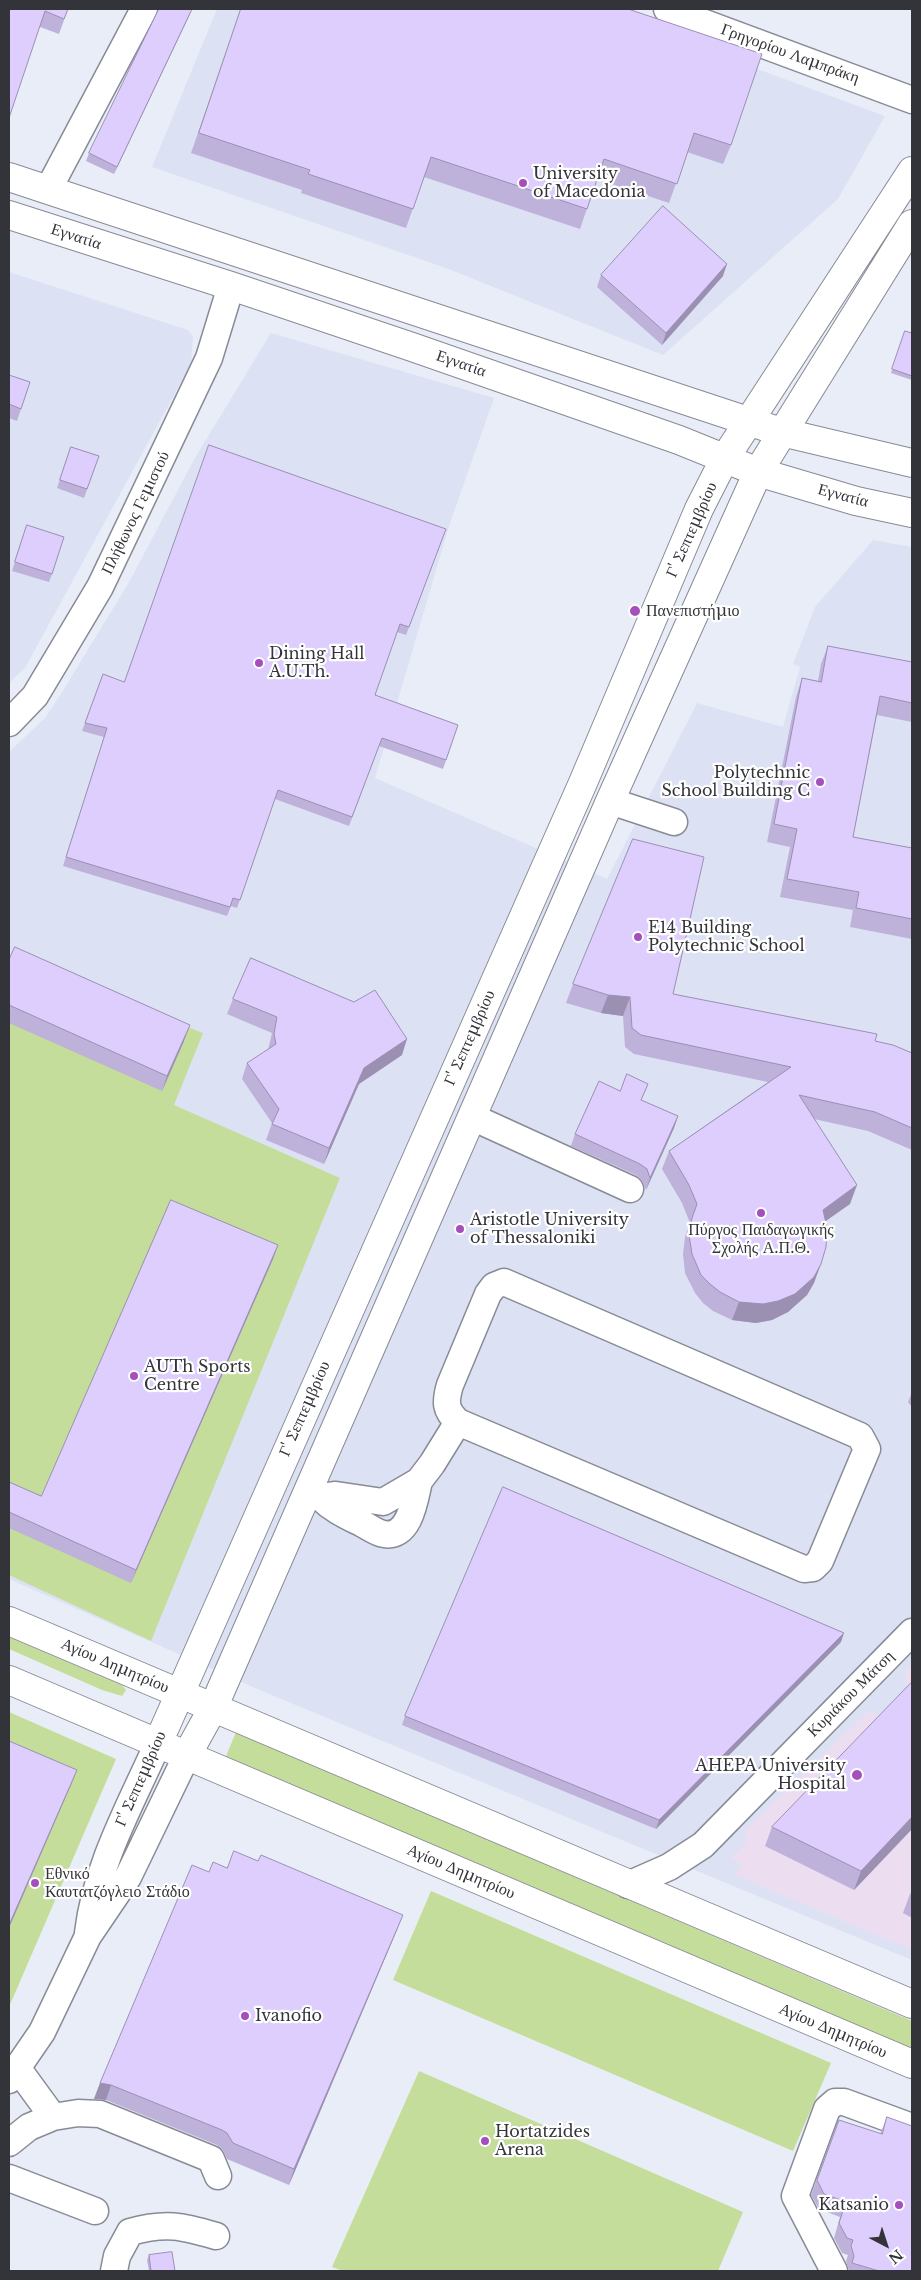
<!DOCTYPE html>
<html>
<head>
<meta charset="utf-8">
<style>
  body { margin:0 }
  #map { position:relative; width:921px; height:2280px; overflow:hidden; background:#e9edf8; font-family:"Libre Baskerville",serif }
  canvas { display:block }
  .frame { position:absolute; inset:0; border:10px solid #333439; pointer-events:none }
  .north { position:absolute; left:861px; top:2220px; width:50px; height:50px; -webkit-text-stroke:4px #fff; paint-order:stroke; rotate:140deg; font-size:14px; font-weight:700; line-height:20px; text-align:center; color:#333439 }
  .north::after { content:''; display:block; margin:auto; width:18px; height:22px; background:#333439; clip-path:polygon(50% 0,100% 100%,50% 72%,0 100%) }
</style>
</head>
<body>
<div id="map">
<canvas width="921" height="2280"></canvas>
<div class="frame"></div>
<div class="north">N</div>
</div>
<script>
const g = document.querySelector('canvas').getContext('2d');
g.lineJoin = 'round';
function fillPath(path, color) {
  g.fillStyle = color;
  g.fill(path, 'evenodd');
}
function strokePath(path, color, width, dash) {
  g.strokeStyle = color;
  g.lineWidth = width;
  g.lineCap = dash ? 'butt' : 'round';
  g.setLineDash(dash || []);
  g.stroke(path);
}
function label(font, color, halo, rows, align = 'center') {
  g.font = font + ' "Libre Baskerville",serif';
  g.lineWidth = 4.5;
  g.setLineDash([]);
  g.textBaseline = 'middle';
  g.strokeStyle = halo;
  g.fillStyle = color;
  for (const [text, x, y, turn = 0] of rows) {
    g.save();
    g.translate(x, y);
    g.rotate((+turn || 0) * Math.PI / 180);
    g.textAlign = isNaN(turn) ? turn : align;
    if (halo) g.strokeText(text, 0, 0);
    g.fillText(text, 0, 0);
    g.restore();
  }
}
const built = new Path2D(`
  M 217,9 L 594,9 L 885,116 L 838,199 L 663,355 L 446,268 L 152,167 Z
  M 9,272 L 188,330 L 193,336 L 191,364 L 25,668 L 9,683 Z
  M 271,333 L 494,398 L 449,526 L 375,778 L 607,879 L 697,703 L 783,727 L 800,667 L 793,664 L 815,607 L 873,540 L 912,547 L 912,1960 L 269,1694 L 9,1579 L 9,752 L 45,718 L 59,697 L 128,584 L 196,456 Z`);
const medical = new Path2D(`
  M 912,1662 L 912,1950 L 735,1875 L 741,1864 L 731,1857 L 746,1843 L 745,1830 L 869,1711 L 888,1719 L 910,1696 L 906,1689 L 905,1670 Z`);
const green = new Path2D(`
  M 9,957 L 203,1033 L 174,1105 L 340,1178 L 151,1641 L 9,1575 Z
  M 9,1637 L 122,1685 L 126,1690 L 122,1696 L 102,1690 L 9,1649 Z
  M 9,1712 L 116,1759 L 9,2007 Z
  M 236,1732 L 912,2021 L 912,2049 L 224,1761 Z
  M 431,1891 L 831,2063 L 793,2151 L 393,1980 Z
  M 419,2071 L 743,2212 L 718,2271 L 343,2271 L 332,2267 Z`);
const minor = new Path2D(`
  M 667,9 L 912,100
  M 48,190 L 144,9
  M 9,723 L 35,696 L 100,587 L 209,358 L 231,286
  M 610,801 L 674,822
  M 472,1117 L 630,1189
  M 504,1282 L 860,1436 L 867,1449 L 820,1561 L 813,1568 L 804,1569 L 458,1422 C 445,1410 445,1402 450,1385 L 488,1294 L 494,1286 Z
  M 419,1481 C 415,1498 410,1539 384,1534 C 377,1533 369,1527 363,1524 C 347,1516 333,1510 320,1497 L 336,1495 L 383,1502 L 419,1481 L 432,1464 L 458,1422
  M 628,1885 L 669,1867 L 703,1845 L 912,1632
  M 88,1933 C 96,1865 131,1804 158,1743
  M 18,2069 L 53,2117
  M 9,2080 L 42,2032 L 88,1936 L 128,1877 L 187,1755
  M 9,2143 L 29,2127 L 53,2117 L 78,2113 L 100,2114 L 211,2159 L 218,2176
  M 9,2178 L 95,2211
  M 114,2271 L 117,2256 L 130,2232 C 166,2222 182,2226 216,2236
  M 834,2271 L 795,2196 L 827,2109 L 835,2102 L 844,2102 L 912,2127`);
const major = new Path2D(`
  M 9,177 L 781,432 L 912,463
  M 9,215 L 231,286 L 412,347 L 679,440 L 758,472 L 856,501 L 912,513
  M 9,1621 L 912,2004
  M 9,1680 L 912,2064
  M 158,1743 L 582,785 L 699,509 L 725,458 L 912,171
  M 187,1755 L 213,1708 L 610,801 L 758,472 L 912,224`);
const wall = new Path2D(`
  M 9,9 L 68,9 L 59,34 L 40,27 Z
  M 192,9 L 189,16 L 114,174 L 86,161 L 89,153 Z
  M 241,9 L 628,9 L 731,145 L 723,164 L 687,152 L 669,203 L 597,179 L 580,229 L 424,177 L 406,228 L 301,193 L 302,190 L 191,153 Z
  M 601,275 L 723,276 L 662,345 L 597,287 Z
  M 905,331 L 912,333 L 912,380 L 891,373 Z
  M 9,375 L 21,409 L 17,421 L 9,418 Z
  M 71,447 L 99,456 L 84,498 L 57,488 Z
  M 446,529 L 406,635 L 397,632 L 375,695 L 458,725 L 443,769 L 379,746 L 349,826 L 275,799 L 237,908 L 231,906 L 227,916 L 63,866 L 104,737 L 82,731 L 103,674 L 124,682 Z
  M 24,533 L 52,574 L 49,582 L 12,571 Z
  M 828,646 L 912,662 L 912,722 L 877,715 L 853,837 L 912,848 L 912,939 L 850,927 L 853,910 L 780,897 L 790,847 L 767,842 L 796,697 L 802,678 L 818,681 L 821,664 Z
  M 9,960 L 184,1041 L 162,1091 L 9,1023 Z
  M 573,984 L 673,994 L 875,1041 L 912,1053 L 912,1150 L 868,1131 L 814,1119 L 850,1204 L 825,1221 L 814,1283 L 807,1295 L 788,1312 L 772,1320 L 756,1323 L 732,1320 L 713,1311 L 703,1303 L 695,1293 L 685,1273 L 683,1254 L 685,1237 L 690,1223 L 682,1203 L 662,1169 L 669,1151 L 768,1082 L 634,1054 L 625,1047 L 623,1016 L 601,1013 L 566,1003 Z
  M 233,999 L 402,1055 L 359,1084 L 324,1164 L 266,1140 L 272,1123 L 242,1079 L 247,1063 L 268,1050 L 272,1033 L 227,1014 Z
  M 648,1084 L 641,1100 L 678,1116 L 674,1128 L 646,1190 L 642,1181 L 636,1175 L 571,1146 L 575,1134 L 620,1091 Z
  M 278,1245 L 273,1259 L 131,1583 L 9,1528 L 9,1482 L 41,1496 Z
  M 912,1392 L 912,1407 L 908,1402 Z
  M 841,1642 L 656,1829 L 402,1725 L 405,1716 Z
  M 772,1827 L 912,1829 L 854,1890 L 765,1846 Z
  M 227,1868 L 397,1930 L 289,2185 L 227,2159 L 222,2149 L 217,2145 L 106,2100 L 94,2099 L 100,2083 L 209,1872 Z
  M 912,1892 L 912,1918 L 903,1913 L 910,1894 Z
  M 887,2117 L 912,2271 L 849,2271 L 846,2261 L 848,2255 L 842,2253 L 834,2238 L 840,2217 L 819,2209 L 811,2195 L 839,2120 L 880,2134 Z
  M 149,2255 L 175,2271 L 149,2271 L 147,2260 Z`);
const shadedWall = new Path2D(`
  M 192,9 L 189,16 L 114,174 L 117,167 Z
  M 727,264 L 723,276 L 662,345 L 666,333 Z
  M 608,995 L 630,997 L 623,1016 L 601,1013 Z
  M 190,1025 L 184,1041 L 162,1091 L 167,1076 Z
  M 407,1039 L 402,1055 L 359,1084 L 324,1164 L 329,1148 L 364,1068 Z
  M 678,1116 L 674,1128 L 646,1190 L 650,1178 Z
  M 857,1185 L 850,1204 L 816,1228 L 823,1210 Z
  M 278,1245 L 273,1259 L 131,1583 L 136,1570 Z
  M 821,1264 L 814,1283 L 807,1295 L 788,1312 L 772,1320 L 756,1323 L 732,1320 L 739,1302 Z
  M 844,1633 L 841,1642 L 656,1829 L 659,1820 Z
  M 77,1770 L 71,1785 L 9,1928 L 9,1925 Z
  M 912,1817 L 912,1829 L 854,1890 L 861,1871 Z
  M 403,1915 L 397,1930 L 289,2185 L 294,2169 Z
  M 100,2083 L 111,2085 L 106,2100 L 94,2099 Z`);
const building = new Path2D(`
  M 9,9 L 68,9 L 64,19 L 45,11 L 9,118 Z
  M 159,9 L 192,9 L 117,167 L 89,153 Z
  M 241,9 L 628,9 L 762,54 L 731,145 L 694,133 L 677,184 L 604,159 L 587,209 L 431,157 L 413,209 L 308,174 L 310,170 L 199,133 Z
  M 663,206 L 727,264 L 666,333 L 601,275 Z
  M 905,331 L 912,333 L 912,376 L 892,369 Z
  M 9,375 L 30,382 L 21,409 L 9,404 Z
  M 209,445 L 446,529 L 409,627 L 400,624 L 375,695 L 458,725 L 446,760 L 382,738 L 352,817 L 278,790 L 240,900 L 233,898 L 230,907 L 66,857 L 107,728 L 85,723 L 103,674 L 124,682 Z
  M 71,447 L 99,456 L 87,489 L 60,480 Z
  M 27,525 L 64,537 L 52,574 L 15,562 Z
  M 828,646 L 912,662 L 912,703 L 880,696 L 853,837 L 912,848 L 912,919 L 856,908 L 859,892 L 787,879 L 797,829 L 774,824 L 802,678 L 821,682 Z
  M 633,839 L 704,857 L 673,994 L 877,1034 L 875,1041 L 893,1045 L 912,1053 L 912,1128 L 875,1112 L 799,1095 L 857,1185 L 823,1210 L 827,1228 L 826,1247 L 821,1264 L 814,1277 L 795,1294 L 778,1301 L 763,1304 L 739,1302 L 720,1292 L 710,1284 L 701,1275 L 692,1254 L 689,1235 L 692,1218 L 697,1204 L 689,1185 L 669,1151 L 791,1067 L 641,1035 L 632,1028 L 630,997 L 608,995 L 573,984 Z
  M 15,947 L 190,1025 L 167,1076 L 9,1005 L 9,960 Z
  M 251,958 L 354,1002 L 375,990 L 407,1039 L 364,1068 L 329,1148 L 272,1124 L 279,1109 L 247,1063 L 276,1044 L 274,1034 L 277,1017 L 233,999 Z
  M 627,1074 L 648,1084 L 641,1100 L 678,1116 L 650,1178 L 647,1169 L 640,1164 L 575,1134 L 599,1081 L 620,1091 Z
  M 171,1200 L 278,1245 L 136,1570 L 9,1512 L 9,1482 L 41,1496 Z
  M 503,1487 L 844,1633 L 659,1820 L 405,1716 Z
  M 912,1682 L 912,1817 L 861,1871 L 772,1827 Z
  M 9,1741 L 77,1770 L 9,1925 Z
  M 234,1851 L 258,1861 L 261,1855 L 403,1915 L 294,2169 L 233,2143 L 227,2133 L 222,2130 L 111,2085 L 100,2083 L 192,1865 L 209,1872 L 213,1862 L 227,1868 Z
  M 887,2117 L 912,2126 L 912,2271 L 879,2271 L 852,2263 L 854,2256 L 851,2246 L 853,2240 L 847,2238 L 839,2223 L 846,2202 L 824,2194 L 817,2180 L 839,2120 L 882,2134 Z
  M 172,2252 L 175,2271 L 151,2271 L 149,2255 Z`);
const markers = [
  [523,183,5,"#a54fbc"],
  [635,611,6,"#a54fbc"],
  [259,663,5,"#a54fbc"],
  [820,782,5,"#a54fbc"],
  [638,937,5,"#a54fbc"],
  [761,1213,5,"#a54fbc"],
  [460,1229,5,"#a54fbc"],
  [134,1376,5,"#a54fbc"],
  [857,1775,6,"#a54fbc"],
  [35,1883,5,"#a54fbc"],
  [245,2016,5,"#a54fbc"],
  [485,2141,5,"#a54fbc"],
  [899,2205,5,"#a54fbc"]
];
const streetNames = [
  ["Γρηγορίου Λαμπράκη",790,54,20],
  ["Εγνατία",76,237,18],
  ["Εγνατία",461,364,19],
  ["Εγνατία",843,496,15],
  ["Πλήθωνος Γεμιστού",136,513,-64],
  ["Γ' Σεπτεμβρίου",692,530,-66],
  ["Γ' Σεπτεμβρίου",470,1038,-66],
  ["Γ' Σεπτεμβρίου",305,1409,-66],
  ["Αγίου Δημητρίου",115,1666,23],
  ["Κυριάκου Μάτση",851,1694,-45],
  ["Γ' Σεπτεμβρίου",141,1779,-66],
  ["Αγίου Δημητρίου",461,1872,23],
  ["Αγίου Δημητρίου",833,2031,23]
];
const poiNames = [
  ["University",533,174],
  ["of Macedonia",533,192],
  ["Πανεπιστήμιο",646,611],
  ["Dining Hall",269,654],
  ["A.U.Th.",269,672],
  ["Polytechnic",810,773,"right"],
  ["School Building C",810,791,"right"],
  ["E14 Building",648,928],
  ["Polytechnic School",648,946],
  ["Aristotle University",470,1220],
  ["of Thessaloniki",470,1238],
  ["Πύργος Παιδαγωγικής",761,1230,"center"],
  ["Σχολής Α.Π.Θ.",761,1248,"center"],
  ["AUTh Sports",144,1367],
  ["Centre",144,1385],
  ["AHEPA University",846,1766,"right"],
  ["Hospital",846,1784,"right"],
  ["Εθνικό",45,1874],
  ["Καυτατζόγλειο Στάδιο",45,1892],
  ["Ivanofio",255,2016],
  ["Hortatzides",495,2132],
  ["Arena",495,2150],
  ["Katsanio",889,2205,"right"]
];
fillPath(built, '#dce2f4');
fillPath(medical, '#edddf0');
fillPath(green, '#c5dd9a');
strokePath(minor, '#878b95', 29);
strokePath(major, '#878b95', 30);
strokePath(minor, '#fff', 26);
strokePath(major, '#fff', 28);
fillPath(wall, '#beb1da');
fillPath(shadedWall, '#9b90b2');
fillPath(building, '#ddcefe');
strokePath(building, '#9b90b2', 1);
for (const [x, y, r, color] of markers) {
  const dot = new Path2D();
  dot.arc(x, y, r, 0, 2 * Math.PI);
  g.fillStyle = color;
  g.fill(dot);
  strokePath(dot, '#fff', 2);
}
label('16px', '#333439', '#fff', streetNames);
label('16px', '#333439', '#fff', poiNames, 'left');
</script>
</body>
</html>
